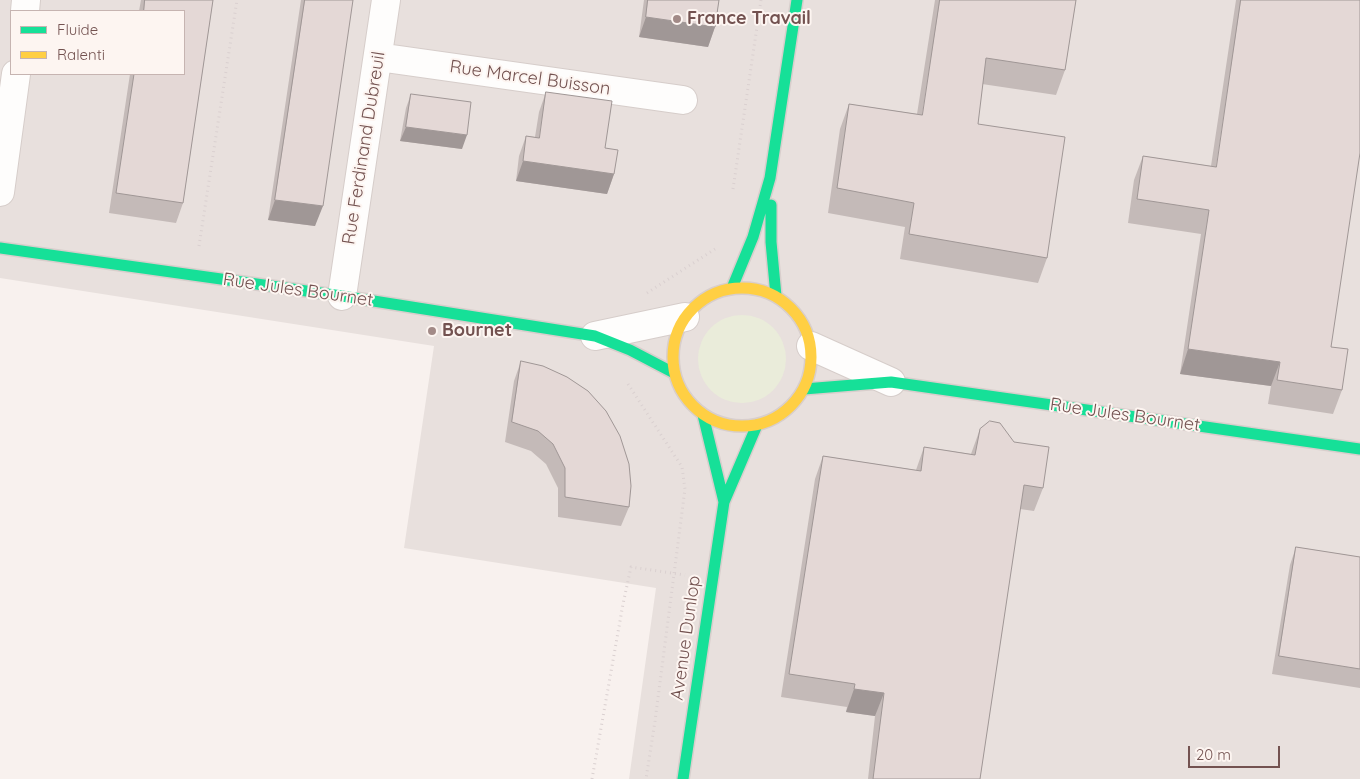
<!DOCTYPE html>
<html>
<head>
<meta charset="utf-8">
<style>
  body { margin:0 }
  #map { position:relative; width:1360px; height:779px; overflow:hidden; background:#f8f1ee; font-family:Quicksand,sans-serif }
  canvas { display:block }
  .legend { position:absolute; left:10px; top:10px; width:175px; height:65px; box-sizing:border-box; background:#fdf5f1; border:1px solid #c6b4b1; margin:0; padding:6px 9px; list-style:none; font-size:15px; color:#735250 }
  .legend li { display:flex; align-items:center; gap:10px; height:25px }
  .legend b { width:25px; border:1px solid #c6b4b1 }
  .scale { position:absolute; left:1188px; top:746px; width:92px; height:22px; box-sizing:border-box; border:2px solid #735250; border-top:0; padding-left:6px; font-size:15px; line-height:18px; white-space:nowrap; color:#735250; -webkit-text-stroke:4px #fdf5f1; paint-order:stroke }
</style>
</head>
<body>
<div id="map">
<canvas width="1360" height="779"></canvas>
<ul class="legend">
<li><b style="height:6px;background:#16e098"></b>Fluide</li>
<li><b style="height:6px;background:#ffcf43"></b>Ralenti</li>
</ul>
<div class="scale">20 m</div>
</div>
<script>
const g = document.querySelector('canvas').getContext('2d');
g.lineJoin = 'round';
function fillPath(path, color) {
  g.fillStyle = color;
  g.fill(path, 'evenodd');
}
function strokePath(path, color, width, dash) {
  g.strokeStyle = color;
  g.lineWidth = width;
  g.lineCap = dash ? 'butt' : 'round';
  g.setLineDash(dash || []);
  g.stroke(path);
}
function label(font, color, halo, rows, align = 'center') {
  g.font = font + ' Quicksand,sans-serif';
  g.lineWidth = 4;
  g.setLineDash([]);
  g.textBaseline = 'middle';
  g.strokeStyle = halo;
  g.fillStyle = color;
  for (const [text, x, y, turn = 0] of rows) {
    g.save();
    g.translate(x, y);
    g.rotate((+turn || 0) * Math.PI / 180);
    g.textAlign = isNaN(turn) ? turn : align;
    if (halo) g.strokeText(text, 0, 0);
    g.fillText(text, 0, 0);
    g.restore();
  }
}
const industrial = new Path2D(`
  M 0,0 L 1360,0 L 1360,779 L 629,779 L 656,588 L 404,548 L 434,346 L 0,278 ZM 11,11 L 184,11 L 184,74 L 11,74 Z`);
const green = new Path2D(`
  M698 359a44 44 0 1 1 88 0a44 44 0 1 1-88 0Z`);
const path = new Path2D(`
  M 733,189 L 761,0
  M 199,246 L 237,0
  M 647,293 L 715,249
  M 628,384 L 682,467 L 685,489 L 655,721 L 646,779
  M 592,779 L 623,604 L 631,567 L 685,575`);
const street = new Path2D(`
  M 25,11 L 26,0
  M 378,57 L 683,100
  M 0,192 L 16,74
  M 342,296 L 386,0
  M 595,336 L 685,317
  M 811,346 L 891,382`);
const fast = new Path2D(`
  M 771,205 L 771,242 L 776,296
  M 0,248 L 342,296 L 595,336 L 630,350 L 674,373
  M 732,288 L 753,237 L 770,178 L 797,0
  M 804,389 L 891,382 L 1360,449
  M 703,415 L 724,502
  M 683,779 L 724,502 L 757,425`);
const slow = new Path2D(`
  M673 357a69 69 0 1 1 138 0a69 69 0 1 1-138 0Z`);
const wall = new Path2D(`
  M 141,0 L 213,0 L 183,203 L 176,223 L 109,213 L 130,74 L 184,74 L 184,11 L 139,11 Z
  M 301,0 L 353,0 L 315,226 L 268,220 Z
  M 644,0 L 719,0 L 715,27 L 708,47 L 639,37 Z
  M 935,0 L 1076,0 L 1065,70 L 1056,95 L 982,84 L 978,124 L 1047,258 L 1038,283 L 900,259 L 905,227 L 828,213 L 840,129 L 849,104 L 917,114 Z
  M 1236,0 L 1360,0 L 1331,347 L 1342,390 L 1333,414 L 1268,404 L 1271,386 L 1180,374 L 1201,234 L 1128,223 L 1134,180 L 1143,156 L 1211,166 Z
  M 546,92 L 605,148 L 614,174 L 607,194 L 516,181 L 519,156 L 526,136 L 535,137 L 539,112 Z
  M 411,94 L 462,149 L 400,141 L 406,108 Z
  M 521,361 L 629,507 L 621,526 L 558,517 L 558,488 L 546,464 L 531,451 L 505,442 L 514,381 Z
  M 980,429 L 1043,488 L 1034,511 L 1020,509 L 980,779 L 868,779 L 875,716 L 846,712 L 847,707 L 781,697 L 815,479 L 823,456 L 916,470 L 924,447 L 971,454 Z
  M 1296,547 L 1360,557 L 1360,688 L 1272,674 L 1290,565 Z`);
const shadedWall = new Path2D(`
  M 646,17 L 715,27 L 708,47 L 639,37 Z
  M 406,127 L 467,135 L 462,149 L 400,141 Z
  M 523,161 L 614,174 L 607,194 L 516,181 Z
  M 275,200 L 323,206 L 315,226 L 268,220 Z
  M 1188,349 L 1280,362 L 1271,386 L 1180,374 Z
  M 854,689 L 884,693 L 875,716 L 846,712 Z`);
const building = new Path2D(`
  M 145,0 L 213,0 L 183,203 L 116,193 L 134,74 L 184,74 L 184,11 L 144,11 Z
  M 305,0 L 353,0 L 323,206 L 275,200 Z
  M 648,0 L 719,0 L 715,27 L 646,17 Z
  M 940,0 L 1076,0 L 1065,70 L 986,58 L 978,124 L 1065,137 L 1047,258 L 909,234 L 914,203 L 837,188 L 849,104 L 922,115 Z
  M 1241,0 L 1360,0 L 1360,153 L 1331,347 L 1348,349 L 1342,390 L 1277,380 L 1280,362 L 1188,349 L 1209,210 L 1137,199 L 1143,156 L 1216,167 Z
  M 546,92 L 612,101 L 605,148 L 618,150 L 614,174 L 523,161 L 526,136 L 539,138 Z
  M 411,94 L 471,102 L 467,135 L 406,127 Z
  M 521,361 L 543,366 L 567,377 L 588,391 L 606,411 L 620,436 L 629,464 L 631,486 L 629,507 L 565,497 L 565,468 L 553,444 L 538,431 L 512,422 Z
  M 990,421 L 1000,423 L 1014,442 L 1049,447 L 1043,488 L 1024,485 L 980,779 L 873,779 L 884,693 L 854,689 L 855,684 L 789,674 L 823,456 L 921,471 L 924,447 L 975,455 L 980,429 Z
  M 1296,547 L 1360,557 L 1360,669 L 1279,656 Z`);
const markers = [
  [677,19,5,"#a28a87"],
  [432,331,5,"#a28a87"]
];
const poiNames = [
  ["France Travail",687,19],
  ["Bournet",442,331]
];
const streetNames = [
  ["Rue Marcel Buisson",530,78,8],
  ["Rue Ferdinand Dubreuil",364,148,-81],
  ["Rue Jules Bournet",298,290,8],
  ["Rue Jules Bournet",1125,415,8],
  ["Avenue Dunlop",686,638,-82]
];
fillPath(industrial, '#e8e0dd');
fillPath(green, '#eaecda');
strokePath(street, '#d6cdca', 30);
strokePath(fast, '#d8cecc', 14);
strokePath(slow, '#d8cecc', 14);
strokePath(path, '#dad0d0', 3, [1, 4]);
strokePath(street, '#fefdfc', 28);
strokePath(fast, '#16e098', 11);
strokePath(slow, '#ffcf43', 11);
fillPath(wall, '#c4bab8');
fillPath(shadedWall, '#a09796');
fillPath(building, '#e4d8d6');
strokePath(building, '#a09796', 1);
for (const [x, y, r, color] of markers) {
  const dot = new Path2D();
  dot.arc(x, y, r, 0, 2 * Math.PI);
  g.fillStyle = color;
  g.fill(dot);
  strokePath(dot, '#fdf5f1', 2);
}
label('bold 18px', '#735250', '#fdf5f1', poiNames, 'left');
label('18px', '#735250', '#fdf5f1', streetNames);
</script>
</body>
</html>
